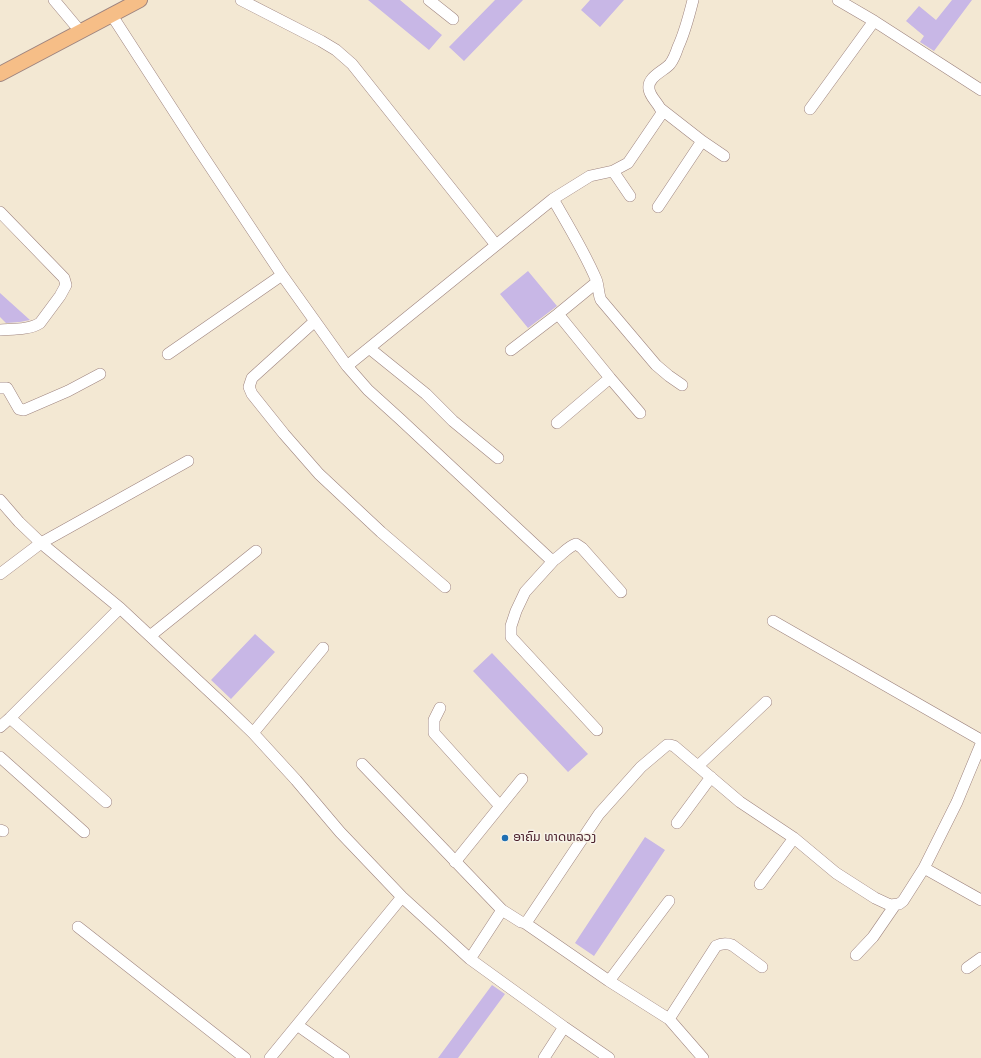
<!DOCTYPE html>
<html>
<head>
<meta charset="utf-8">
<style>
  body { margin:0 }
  canvas { display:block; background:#f3e8d3 }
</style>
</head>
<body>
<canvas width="981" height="1058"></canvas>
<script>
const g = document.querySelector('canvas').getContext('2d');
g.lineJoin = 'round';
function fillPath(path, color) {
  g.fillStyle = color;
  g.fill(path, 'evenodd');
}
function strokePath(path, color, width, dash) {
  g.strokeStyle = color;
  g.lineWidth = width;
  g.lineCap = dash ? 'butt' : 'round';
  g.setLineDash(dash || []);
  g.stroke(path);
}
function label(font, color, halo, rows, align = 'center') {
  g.font = font + ' Cardo,"Noto Sans Lao",serif';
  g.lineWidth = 3;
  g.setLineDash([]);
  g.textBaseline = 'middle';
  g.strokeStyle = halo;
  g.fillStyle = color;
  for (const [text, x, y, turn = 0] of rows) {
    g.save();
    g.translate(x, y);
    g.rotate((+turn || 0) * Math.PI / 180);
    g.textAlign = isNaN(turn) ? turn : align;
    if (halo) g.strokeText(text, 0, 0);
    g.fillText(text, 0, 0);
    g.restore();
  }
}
const building = new Path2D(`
  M 368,0 L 400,0 L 442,35 L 429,50 Z
  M 495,0 L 523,0 L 464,61 L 449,47 Z
  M 590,0 L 624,0 L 600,27 L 581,10 Z
  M 952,0 L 972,0 L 934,51 L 920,42 L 924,36 L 906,21 L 919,6 L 936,20 Z
  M 528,271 L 557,306 L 528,328 L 500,294 Z
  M 0,293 L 30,320 L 20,322 L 6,323 L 0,317 Z
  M 255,634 L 275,652 L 231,699 L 211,680 Z
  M 492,653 L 588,754 L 568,772 L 473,671 Z
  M 645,837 L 665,850 L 594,956 L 575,943 Z
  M 492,985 L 505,994 L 458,1058 L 438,1058 Z`);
const minor = new Path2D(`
  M 54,0 L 80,31
  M 241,0 L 321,41 L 336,50 L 352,64 L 496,245
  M 429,0 L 453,19
  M 838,0 L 874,21 L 981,90
  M 111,14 L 199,150 L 282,275 L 347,366 L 368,390 L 400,419 L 549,558 L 554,560
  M 661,109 L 702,141 L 724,156
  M 810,109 L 874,21
  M 613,171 L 630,196
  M 553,199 C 568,225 584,251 596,279 C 599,286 598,294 601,300 L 656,365 L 669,376 L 682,385
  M 658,207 L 702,141
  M 0,212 L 64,278 L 66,285 L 60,296 L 40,323 C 29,330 13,329 0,330
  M 558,314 L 610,378 L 640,413
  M 315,321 L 252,378 L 249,387 L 252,394 L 284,434 L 319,474 L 381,532 L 445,587
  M 369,348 L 426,394 L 453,421 L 498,458
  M 511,350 L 558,314 L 597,282
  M 168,354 L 282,275
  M 347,366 L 553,199 L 590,176 L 613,171 L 628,163 L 662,113 C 660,104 650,98 649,89 C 647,77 664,71 670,64 C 674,59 676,53 678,47 C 685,32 689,16 693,0
  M 0,388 L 7,388 L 19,409 L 24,410 L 68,391 L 100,374
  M 557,423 L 610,378
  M 0,500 L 19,522 L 41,543 L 120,608 L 226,707 L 253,733 L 296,780 L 340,832 L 402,897 L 470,959 L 564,1027 L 609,1058
  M 0,574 L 41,543 L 188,461
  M 773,621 L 981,740
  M 150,636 L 256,551
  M 440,708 L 434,720 L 434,733 L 500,806
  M 10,718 L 106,802
  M 0,727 L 10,718 L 120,608
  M 597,730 L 511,637 L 511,626 L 516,611 L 525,592 L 554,560 C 562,555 567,547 576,544 L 582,548 L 621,592
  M 253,733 L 323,648
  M 0,757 L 84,832
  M 362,764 L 502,910 L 521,922 L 525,923 L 528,920 L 599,814 L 641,767 L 667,745 L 670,745 L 674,746 L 740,802 L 794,838 L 836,873 L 875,898 L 890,905 L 899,904 L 903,901 L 924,868 L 957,802 L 981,744
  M 698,766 L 766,702
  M 677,823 L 711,777
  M 0,830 L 3,831
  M 455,862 L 522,779
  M 924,868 L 981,900
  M 760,884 L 794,838
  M 525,923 L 609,981 L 669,1019 L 703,1058
  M 78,927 L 245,1058
  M 856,955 L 873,937 L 895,905
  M 470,959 L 502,910
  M 967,968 L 981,958
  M 609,981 L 669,901
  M 669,1019 L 716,946 C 722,943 726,943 732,945 L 762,967
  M 297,1025 L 344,1058
  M 270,1058 L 402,897
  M 544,1058 L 564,1027`);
const major = new Path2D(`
  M 0,74 L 140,0`);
const markers = [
  [505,838,4,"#1f6fb2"]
];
const poiNames = [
  ["ອາຄົມ ທາດຫລວງ",513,838]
];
fillPath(building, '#c8b7e6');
strokePath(minor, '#9e847f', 12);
strokePath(major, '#9e847f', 16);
strokePath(minor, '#fff', 11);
strokePath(major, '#f6be87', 14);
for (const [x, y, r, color] of markers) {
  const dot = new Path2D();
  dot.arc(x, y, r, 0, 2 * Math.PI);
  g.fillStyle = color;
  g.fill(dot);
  strokePath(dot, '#f7f3e8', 1.5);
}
label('13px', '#4a1f2b', '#f7f3e8', poiNames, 'left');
</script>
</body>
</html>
